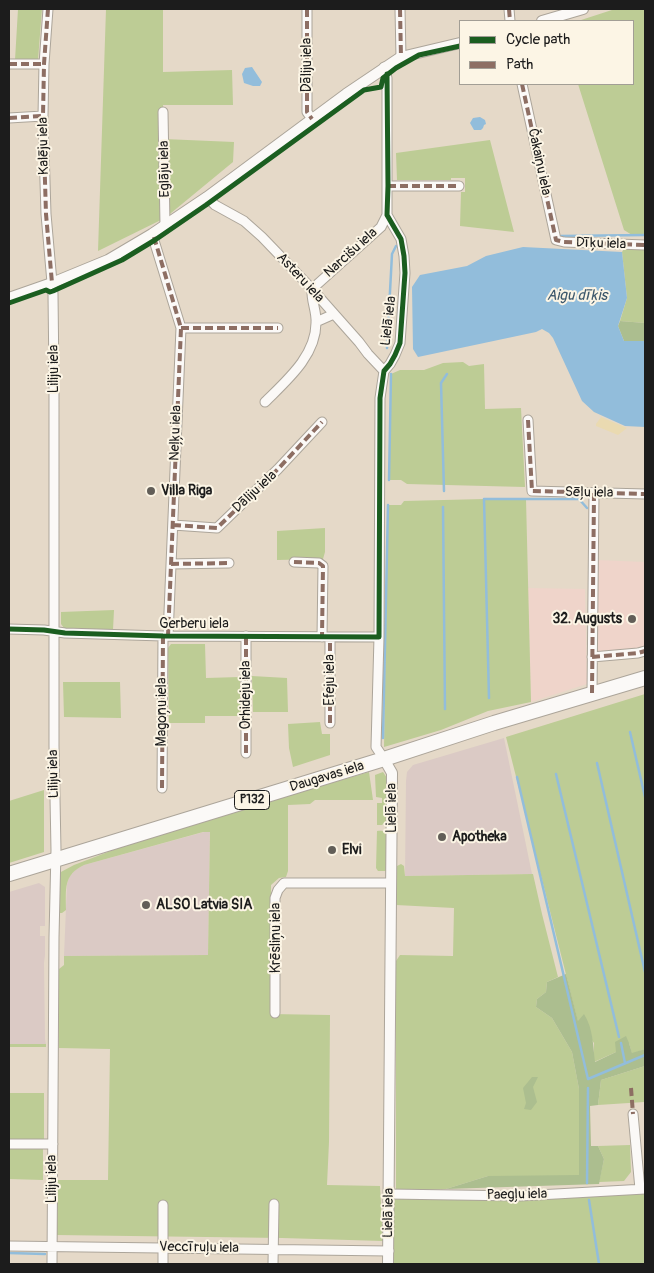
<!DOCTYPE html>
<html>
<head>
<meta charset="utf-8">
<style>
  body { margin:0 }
  #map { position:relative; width:654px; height:1273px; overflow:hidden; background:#e5d9c8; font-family:Pangolin,sans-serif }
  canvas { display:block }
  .frame { position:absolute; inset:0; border:10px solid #1c1c1c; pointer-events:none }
  .legend { position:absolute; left:459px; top:20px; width:175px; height:65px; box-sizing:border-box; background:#fcf5e5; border:1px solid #a29e95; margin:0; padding:6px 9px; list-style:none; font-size:15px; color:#1c1c1c }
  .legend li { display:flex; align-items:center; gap:10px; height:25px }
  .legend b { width:25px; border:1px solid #a29e95 }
</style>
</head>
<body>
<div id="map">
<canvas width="654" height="1273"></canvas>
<div class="frame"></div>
<ul class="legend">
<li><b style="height:6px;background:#1b5e20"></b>Cycle path</li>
<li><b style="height:6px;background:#8d6e63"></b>Path</li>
</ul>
</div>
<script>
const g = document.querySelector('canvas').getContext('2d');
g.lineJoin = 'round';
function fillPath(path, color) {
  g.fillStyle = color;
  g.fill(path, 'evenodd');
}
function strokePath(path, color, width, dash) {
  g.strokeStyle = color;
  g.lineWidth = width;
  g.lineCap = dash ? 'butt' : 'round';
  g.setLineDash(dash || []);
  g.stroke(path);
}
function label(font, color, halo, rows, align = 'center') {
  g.font = font + ' Pangolin,sans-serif';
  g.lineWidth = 4;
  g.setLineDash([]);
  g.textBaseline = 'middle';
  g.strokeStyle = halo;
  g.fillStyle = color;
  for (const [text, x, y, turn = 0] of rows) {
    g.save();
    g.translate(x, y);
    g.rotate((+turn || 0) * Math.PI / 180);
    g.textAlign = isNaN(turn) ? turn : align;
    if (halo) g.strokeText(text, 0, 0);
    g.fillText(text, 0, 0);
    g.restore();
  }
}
const built = new Path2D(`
  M 597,560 L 645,562 L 645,647 L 639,649 L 595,654 Z
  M 528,588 L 585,589 L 587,684 L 531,702 Z`);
const industrial = new Path2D(`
  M 504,738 L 532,874 L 405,876 L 406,781 L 407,772 L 413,765 Z
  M 204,832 L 210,832 L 208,955 L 64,956 L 67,884 L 69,877 L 75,870 L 84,865 Z
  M 39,883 L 45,887 L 45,926 L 40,926 L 40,936 L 45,936 L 45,955 L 44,963 L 45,1039 L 46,1044 L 9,1044 L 9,892 Z`);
const green = new Path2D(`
  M 18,9 L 42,9 L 38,60 L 15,60 Z
  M 106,9 L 163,9 L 163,72 L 232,70 L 233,105 L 163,105 L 164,139 L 234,142 L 233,162 L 165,218 L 98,251 Z
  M 615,9 L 645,9 L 645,235 L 632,235 L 624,230 L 578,84 L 633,84 L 633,21 L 578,21 Z
  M 490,140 L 514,232 L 460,226 L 461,192 L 465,192 L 465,178 L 451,178 L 451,180 L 397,180 L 396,153 Z
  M 625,247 L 645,248 L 645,323 L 620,321 L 627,298 L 622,252 Z
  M 463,362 L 469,366 L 484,364 L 485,409 L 521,408 L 525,487 L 407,484 L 401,480 L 389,480 L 391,374 L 400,370 L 424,370 L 443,363 Z
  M 484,499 L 526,499 L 531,702 L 488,711 L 441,730 L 384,747 L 388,505 L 401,505 L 404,501 Z
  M 325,528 L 325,552 L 323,559 L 277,560 L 277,531 Z
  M 114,610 L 113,630 L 64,628 L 61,624 L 61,612 Z
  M 171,644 L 205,644 L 206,678 L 240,677 L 240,716 L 205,716 L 205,723 L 169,723 L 168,648 Z
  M 252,676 L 287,678 L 288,712 L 253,712 Z
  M 63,682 L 120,682 L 121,718 L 64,717 Z
  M 645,694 L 645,1049 L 632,1054 L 629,1043 L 616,1052 L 594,1062 L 594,1043 L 578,1022 L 506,737 Z
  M 320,722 L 322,734 L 330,734 L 330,755 L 293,767 L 289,748 L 288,724 Z
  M 369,772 L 373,800 L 315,800 L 310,804 L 288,805 L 288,871 L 286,877 L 279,878 L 271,885 L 270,1014 L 330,1015 L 329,1142 L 327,1185 L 380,1186 L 383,1241 L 282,1238 L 56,1235 L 57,1180 L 108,1180 L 110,1049 L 59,1048 L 59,969 L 64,965 L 64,956 L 208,955 L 210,832 L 203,832 L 84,865 C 63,875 66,889 66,910 L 62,913 L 59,913 L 59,873 L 74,865 L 147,837 Z
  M 383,772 L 387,778 L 388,782 L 387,820 L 382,825 L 377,825 L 377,803 L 382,803 L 382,798 L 376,797 L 375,775 Z
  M 44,790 L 44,852 L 9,863 L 9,801 Z
  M 377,831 C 382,830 385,831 387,837 L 387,871 L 378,871 L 376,868 Z
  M 401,864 L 404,866 L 405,876 L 533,874 L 542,914 L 558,977 L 547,982 L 546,992 L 537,999 L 536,1007 L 552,1018 L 572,1052 L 579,1089 L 579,1176 L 488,1176 L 446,1189 L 404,1191 L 397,1191 L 396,1189 L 396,961 L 400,955 L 453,956 L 454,908 L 396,905 L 396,868 L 397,866 Z
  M 9,1044 L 46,1044 L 46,1047 L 9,1047 Z
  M 645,1066 L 645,1116 L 644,1102 L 598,1105 L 601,1080 Z
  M 9,1093 L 44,1093 L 44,1139 L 9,1139 Z
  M 630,1145 L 631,1172 L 624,1181 L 599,1182 L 604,1159 L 598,1146 Z
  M 9,1147 L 43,1147 L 43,1180 L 9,1179 Z
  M 645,1192 L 645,1264 L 394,1264 L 394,1199 L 513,1199 Z`);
const forest = new Path2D(`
  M 620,321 L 645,323 L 645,341 L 624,341 L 618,326 Z
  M 566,974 L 578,1021 L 584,1014 C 593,1028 593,1045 595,1062 L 616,1052 L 615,1042 L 626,1036 L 629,1043 L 632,1053 L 645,1049 L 645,1066 L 601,1080 L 598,1105 L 590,1106 L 591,1146 L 598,1146 L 604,1159 L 599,1184 L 446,1189 L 488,1176 L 579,1175 L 579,1089 L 572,1052 L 552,1018 L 536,1007 L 537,999 L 546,992 L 547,982 Z
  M 532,1077 L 538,1077 L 533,1087 L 537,1102 L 531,1110 L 524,1109 L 526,1103 L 523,1088 Z`);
const sand = new Path2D(`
  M 601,417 L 627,428 L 618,435 L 596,426 L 596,424 Z`);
const water = new Path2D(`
  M 252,67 L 262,82 L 260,86 L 253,86 L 244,83 L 242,74 L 245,68 Z
  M 480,117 L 485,120 L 486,124 L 484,125 L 483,128 L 481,130 L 474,130 L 470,123 L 473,118 Z
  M 523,247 L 622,252 L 627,298 L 618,326 L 624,341 L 645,341 L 645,427 L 625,426 L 594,412 L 582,401 L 553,338 L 549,333 L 542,329 L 536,332 L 418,357 L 413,349 L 412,287 L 420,275 L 467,266 L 486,256 Z`);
const stream = new Path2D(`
  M 561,236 L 645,235
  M 387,348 L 392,254 L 396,246
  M 389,480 L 391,374
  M 444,491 L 441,383 L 447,374
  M 443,507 L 445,709
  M 489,698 L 484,499 L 579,499 L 587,508
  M 630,732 L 645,797
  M 383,738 L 388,505
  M 597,763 L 645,972
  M 556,774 L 619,1037
  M 517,777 L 588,1079 L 645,1055
  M 621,1043 L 625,1063
  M 587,1183 L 588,1088
  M 589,1200 L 599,1264
  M 9,1253 L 45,1254`);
const minor = new Path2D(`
  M 48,9 L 44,64 L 43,116 L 46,214 L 53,294 L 54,380 L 54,746 L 56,850 L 54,937 L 52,1264
  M 307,9 L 307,112 L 312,119
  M 400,9 L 401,57
  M 509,9 L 510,21
  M 9,64 L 44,64
  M 522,84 L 556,240 L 564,242 L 645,245
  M 163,112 L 165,225
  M 9,118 L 43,116
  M 388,186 L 459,186
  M 207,197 L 215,205 L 244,221 L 262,237 L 312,289 L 359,342 L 368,354 L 384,371
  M 152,234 L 181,328 L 168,636
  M 316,322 L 334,314
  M 181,328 L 278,328
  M 265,402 C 286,381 316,356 316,323 C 317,312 311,301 312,289 L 381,227 L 387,215
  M 528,420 L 532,491 L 645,494
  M 173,525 L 217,528 L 278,469 L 322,422
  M 294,562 L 319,563 L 323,566 L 322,637
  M 171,564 L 229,563
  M 9,629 L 44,630 L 65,633 L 163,636 L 379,637
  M 592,657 L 638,653 L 645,651
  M 592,693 L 594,493
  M 330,723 L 330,637
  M 246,753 L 246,636
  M 384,759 L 376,747 L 379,637 L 380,398 L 384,371 L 390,364 L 395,355 L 400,343 L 405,273 L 404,256 L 401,239 L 387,215 L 387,78 L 384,67
  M 162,788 L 163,636
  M 275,1013 L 275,898 L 278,890 L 284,883 L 391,883
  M 633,1114 L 640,1189
  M 9,1144 L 53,1144
  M 389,1194 L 520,1196 L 645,1189
  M 9,1246 L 389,1251
  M 163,1264 L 163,1205
  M 273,1264 L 274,1204`);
const tertiary = new Path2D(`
  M 542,21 L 583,9
  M 9,298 L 52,283 L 108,260 L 152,234 L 207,197 L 346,94 L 401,57 L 460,43
  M 384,759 L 392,773 L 388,1264`);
const primary = new Path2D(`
  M 9,874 L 384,759 L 494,723 L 645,678`);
const quiet = new Path2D(`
  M 48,9 L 44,64 L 43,116 L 46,214 L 52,283
  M 307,9 L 307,112 L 312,119
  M 400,9 L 401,57
  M 509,9 L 510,21
  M 9,64 L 44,64
  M 522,84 L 556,240 L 564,242 L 645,245
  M 9,118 L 43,116
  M 388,186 L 459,186
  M 154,237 L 181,328 L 168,636
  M 181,328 L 278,328
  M 528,420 L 532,491 L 645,494
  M 173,525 L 217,528 L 278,469 L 322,422
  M 294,562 L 319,563 L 323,566 L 322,637
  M 171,564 L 229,563
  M 592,657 L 638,653 L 645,651
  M 592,693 L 594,493
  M 330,723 L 330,637
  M 246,753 L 246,636
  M 162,788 L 163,636
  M 631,1088 L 633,1114`);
const cycleway = new Path2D(`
  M 9,303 L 46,290 L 50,292 L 53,291 L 122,260 L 155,240 L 206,205 L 364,90 L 381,87 L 383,78 L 396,68 L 419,55 L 460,46
  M 9,629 L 44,630 L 65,633 L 163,636 L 379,637 L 380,398 L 384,371 L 390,364 L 395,355 L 400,343 L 405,273 L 404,256 L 401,239 L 387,215 L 388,186 L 387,74`);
const markers = [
  [151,491,5,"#625e58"],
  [632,619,5,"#625e58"],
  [442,837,5,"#625e58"],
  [332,850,5,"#625e58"],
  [146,905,5,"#625e58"]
];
const shields = [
  [252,800,35]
];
const shieldNames = [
  ["P132",252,800]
];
const streetNames = [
  ["Dāliju iela",307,65,-90],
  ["Kalēju iela",44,146,-91],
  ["Čakaiņu iela",539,162,78],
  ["Eglāju iela",165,169,-91],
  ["Dīķu iela",601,244,2],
  ["Narcišu iela",351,253,-42],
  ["Asteru iela",300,278,47],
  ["Lielā iela",389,321,-83],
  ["Liliju iela",54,369,-90],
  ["Neļķu iela",176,433,-88],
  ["Dāliju iela",255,492,-43],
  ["Sēļu iela",589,493,1],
  ["Gerberu iela",194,624],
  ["Efeju iela",330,680,-90],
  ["Orhideju iela",246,695,-90],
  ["Magoņu iela",162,712,-90],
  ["Liliju iela",54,774,-91],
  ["Daugavas iela",327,777,-17],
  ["Lielā iela",392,808,-90],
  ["Krēsliņu iela",276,938,-90],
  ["Liliju iela",52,1179,-90],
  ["Paegļu iela",517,1195,-1],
  ["Lielā iela",389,1213,-89],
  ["Veccīruļu iela",199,1248,1]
];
const poiNames = [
  ["Villa Riga",161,491],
  ["32. Augusts",622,619,"right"],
  ["Apotheka",452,837],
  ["Elvi",342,850],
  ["ALSO Latvia SIA",156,905]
];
const waterNames = [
  ["Aigu dīķis",577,296]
];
fillPath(built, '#efd4ca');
fillPath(industrial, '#dbcac5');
fillPath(green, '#bdcc95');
fillPath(forest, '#acbe8f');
fillPath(sand, '#eadab1');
fillPath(water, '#92bddb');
strokePath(stream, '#92bddb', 2.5);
strokePath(minor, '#aca59a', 11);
strokePath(tertiary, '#aca59a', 12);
strokePath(primary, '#aca59a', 16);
strokePath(minor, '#fbf9f7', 9);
strokePath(tertiary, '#fbf9f7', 10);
strokePath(primary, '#fbf9f7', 14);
strokePath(quiet, '#8d6e63', 4, [8, 4]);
strokePath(cycleway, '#1b5e20', 5);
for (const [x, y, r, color] of markers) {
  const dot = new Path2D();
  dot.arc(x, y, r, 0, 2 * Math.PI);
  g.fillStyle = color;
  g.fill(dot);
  strokePath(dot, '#fcf5e5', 2);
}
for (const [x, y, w] of shields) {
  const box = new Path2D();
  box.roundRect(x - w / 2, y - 9.5, w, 19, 4);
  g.fillStyle = '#fcf5e5';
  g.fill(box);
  strokePath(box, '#1c1c1c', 1);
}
label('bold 12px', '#1c1c1c', null, shieldNames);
label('14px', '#1c1c1c', '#fcf5e5', streetNames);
label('bold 14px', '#1c1c1c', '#fcf5e5', poiNames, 'left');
label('italic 15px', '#3d586c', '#fcf5e5', waterNames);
</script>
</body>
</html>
